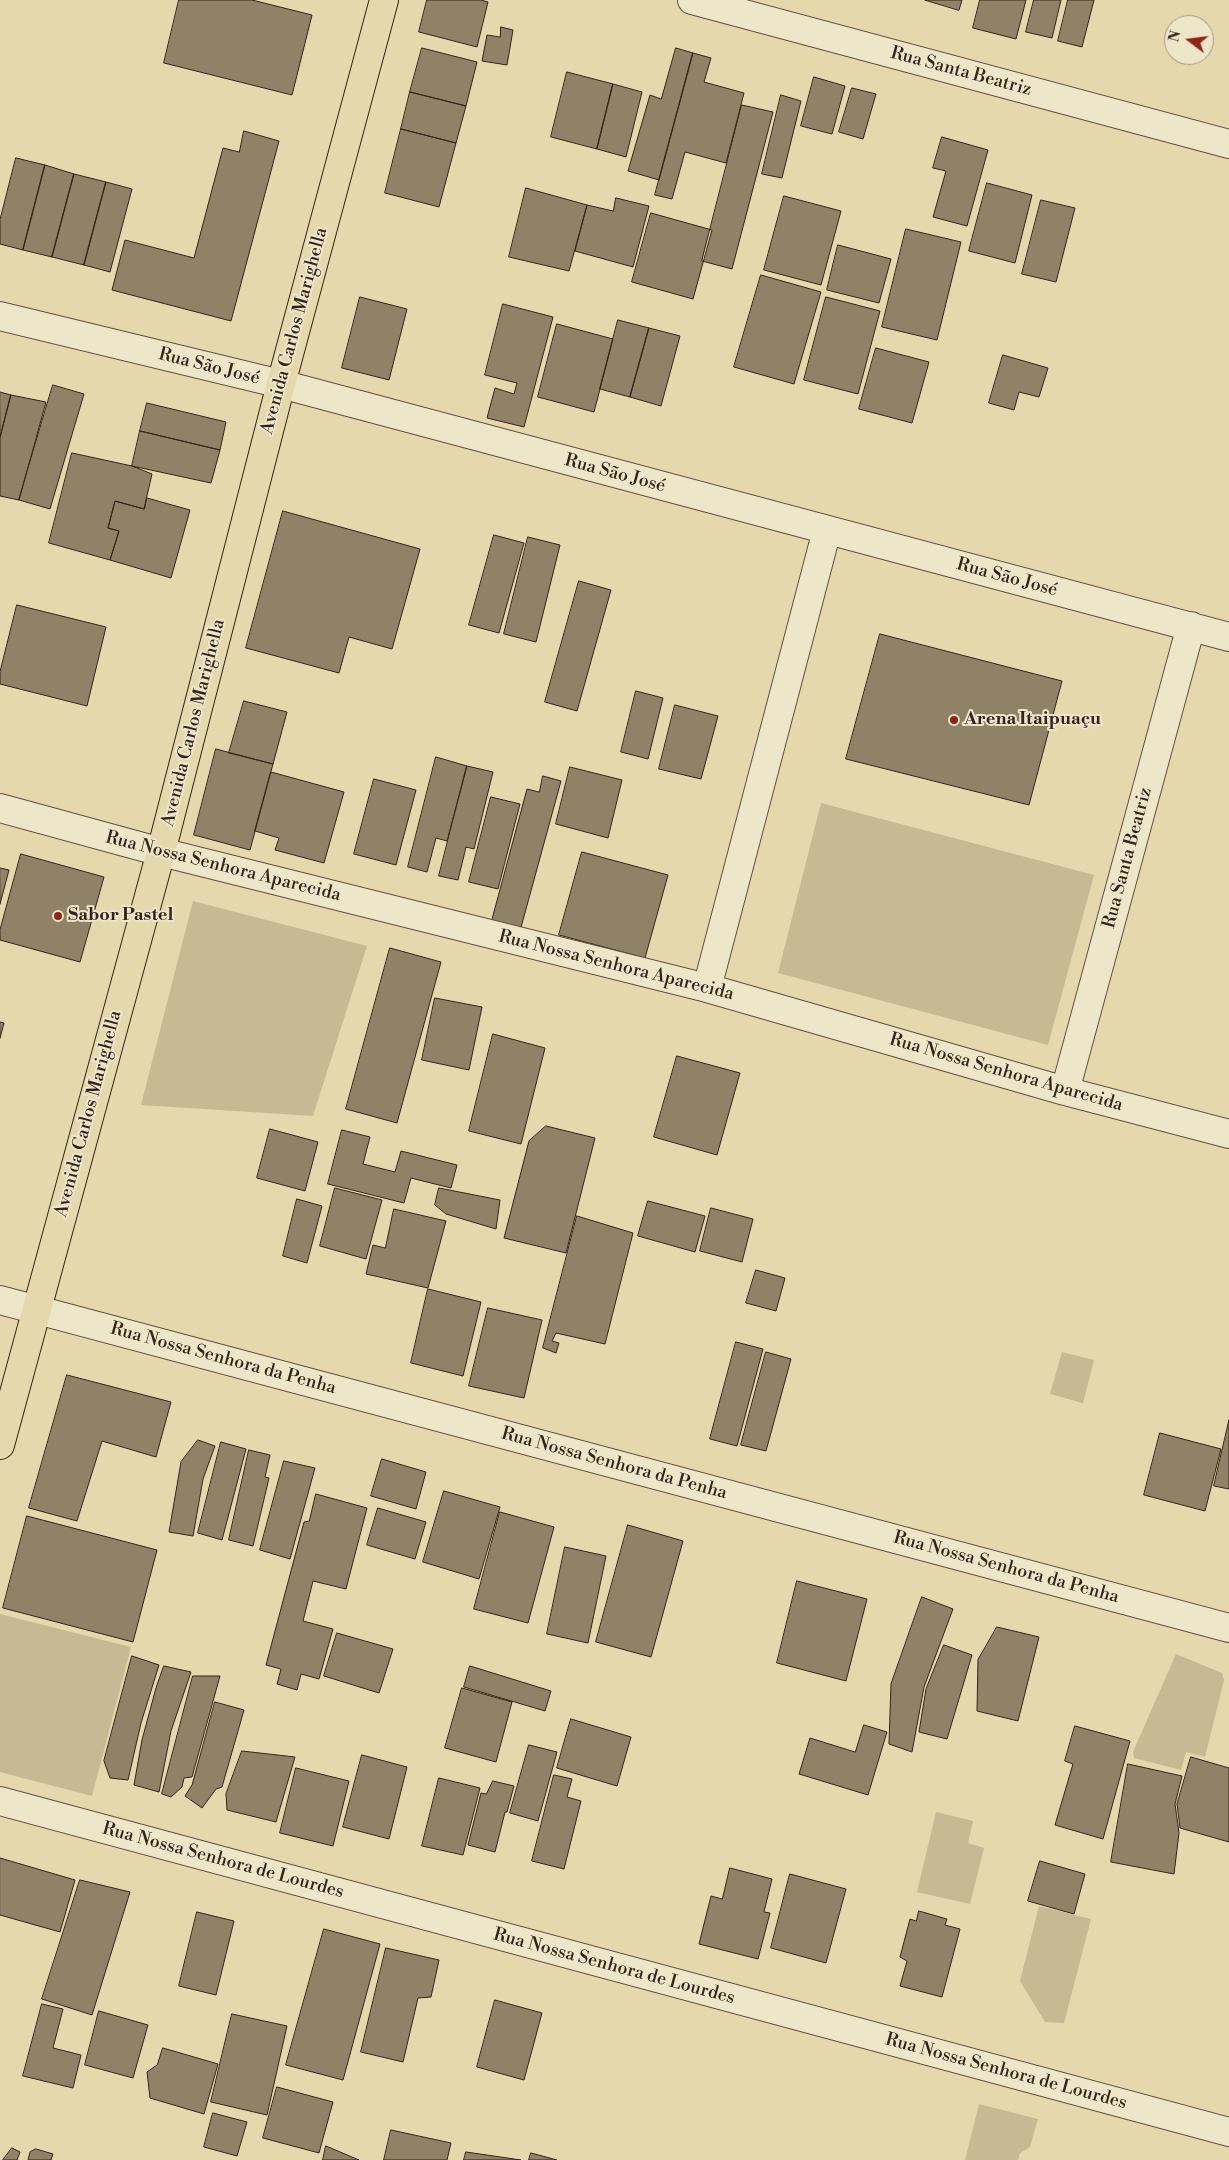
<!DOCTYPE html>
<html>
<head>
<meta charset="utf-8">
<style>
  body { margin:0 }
  #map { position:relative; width:1229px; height:2160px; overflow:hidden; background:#e5d8ac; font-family:"Libre Bodoni",serif }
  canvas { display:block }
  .north { position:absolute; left:1164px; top:15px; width:50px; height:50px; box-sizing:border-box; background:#eee6c9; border:1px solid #a39883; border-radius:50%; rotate:285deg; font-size:14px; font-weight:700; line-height:20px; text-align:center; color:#33241b }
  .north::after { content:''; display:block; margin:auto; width:18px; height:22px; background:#8f2418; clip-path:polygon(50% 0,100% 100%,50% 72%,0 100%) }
</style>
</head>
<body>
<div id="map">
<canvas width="1229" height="2160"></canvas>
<div class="north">N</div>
</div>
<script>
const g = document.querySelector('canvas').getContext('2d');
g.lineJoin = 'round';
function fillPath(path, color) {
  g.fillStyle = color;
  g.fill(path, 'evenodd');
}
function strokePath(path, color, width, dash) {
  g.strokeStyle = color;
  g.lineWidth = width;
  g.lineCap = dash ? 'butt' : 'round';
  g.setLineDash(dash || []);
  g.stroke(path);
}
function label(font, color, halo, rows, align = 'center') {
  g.font = font + ' "Libre Bodoni",serif';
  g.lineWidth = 4;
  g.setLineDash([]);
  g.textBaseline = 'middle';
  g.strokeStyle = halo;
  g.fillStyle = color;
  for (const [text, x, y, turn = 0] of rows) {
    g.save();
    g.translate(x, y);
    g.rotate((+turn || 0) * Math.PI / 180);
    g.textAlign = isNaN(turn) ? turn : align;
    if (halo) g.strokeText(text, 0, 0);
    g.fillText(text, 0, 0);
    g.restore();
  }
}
const green = new Path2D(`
  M 821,803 L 1094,875 L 1048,1045 L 778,973 Z
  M 193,901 L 367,946 L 313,1116 L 141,1105 Z
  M 1062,1352 L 1094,1360 L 1083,1403 L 1050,1394 Z
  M 0,1614 L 131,1647 L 92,1796 L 0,1772 Z
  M 1176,1654 L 1222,1673 L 1224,1680 L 1205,1757 L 1186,1752 L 1181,1770 L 1134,1758 L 1133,1752 Z
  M 936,1812 L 973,1821 L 968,1843 L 984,1848 L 970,1904 L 917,1892 Z
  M 1039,1906 L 1091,1919 L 1064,2023 L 1045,2022 L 1020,1981 Z
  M 979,2104 L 1038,2119 L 1030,2147 L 1020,2153 L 1018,2160 L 965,2160 Z`);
const building = new Path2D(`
  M 179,0 L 252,0 L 312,15 L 292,95 L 164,63 Z
  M 427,0 L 481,0 L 488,2 L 477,47 L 419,32 Z
  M 925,0 L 962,0 L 959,10 Z
  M 980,0 L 1026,0 L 1016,39 L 973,28 Z
  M 1034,0 L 1061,0 L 1052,38 L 1026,32 Z
  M 1068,0 L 1094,0 L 1082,47 L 1058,41 Z
  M 501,27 L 513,30 L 507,65 L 482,61 L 487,35 L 500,37 Z
  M 422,48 L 477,62 L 466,106 L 410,92 Z
  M 676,48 L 693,53 L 659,180 L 628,171 L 650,95 L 661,99 Z
  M 693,53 L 711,58 L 704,82 L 744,93 L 726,163 L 685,152 L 672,199 L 655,195 Z
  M 567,72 L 613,84 L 597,149 L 551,137 Z
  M 814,77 L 845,86 L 832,134 L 801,126 Z
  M 613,84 L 642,92 L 626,157 L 597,149 Z
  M 852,88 L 876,94 L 863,139 L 839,132 Z
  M 410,92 L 466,106 L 456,143 L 401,129 Z
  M 781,95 L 801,101 L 782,178 L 762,174 Z
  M 742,105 L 773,112 L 732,269 L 702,261 Z
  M 401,129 L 456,143 L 439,207 L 385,193 Z
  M 244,131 L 279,141 L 231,321 L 112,290 L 125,240 L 194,258 L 223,148 L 239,152 Z
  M 942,137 L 988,150 L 967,226 L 933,217 L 946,171 L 933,168 Z
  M 16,158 L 45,165 L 23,250 L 0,244 L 0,220 Z
  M 45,165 L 74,174 L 52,257 L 23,250 Z
  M 74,174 L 106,182 L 84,265 L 52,257 Z
  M 106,182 L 132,189 L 110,272 L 84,265 Z
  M 987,183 L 1032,195 L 1015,263 L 969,251 Z
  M 526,188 L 587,205 L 569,271 L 509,257 Z
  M 784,196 L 841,211 L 821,285 L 764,270 Z
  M 616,198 L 649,206 L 633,267 L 575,251 L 587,205 L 613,211 Z
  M 1041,200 L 1075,208 L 1056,282 L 1022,274 Z
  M 651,213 L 712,230 L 693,299 L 632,282 Z
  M 906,229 L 961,242 L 937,340 L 882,327 Z
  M 838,245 L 891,259 L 879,303 L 827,290 Z
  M 761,275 L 821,292 L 794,384 L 734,367 Z
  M 360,297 L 407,309 L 389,380 L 342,368 Z
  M 826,297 L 880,311 L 858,394 L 804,380 Z
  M 503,304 L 553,317 L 524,427 L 487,418 L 495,388 L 514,394 L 517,383 L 485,375 Z
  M 618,320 L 649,328 L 630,397 L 600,389 Z
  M 557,324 L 613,339 L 594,412 L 538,397 Z
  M 649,328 L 680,336 L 661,406 L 630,397 Z
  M 876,348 L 929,362 L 912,423 L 859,409 Z
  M 1003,355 L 1048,368 L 1039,397 L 1019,392 L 1014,410 L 989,403 Z
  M 53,385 L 84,394 L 50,509 L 19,500 Z
  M 0,392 L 11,395 L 0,437 Z
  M 11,395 L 46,402 L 19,500 L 0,496 L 0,438 Z
  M 147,403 L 226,422 L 220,450 L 140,431 Z
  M 140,431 L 220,450 L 211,483 L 132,466 Z
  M 72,453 L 132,466 L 152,474 L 144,509 L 115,501 L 108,528 L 119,531 L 110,560 L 49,543 Z
  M 147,498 L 190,510 L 171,578 L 110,560 L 119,531 L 108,528 L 115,501 L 144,509 Z
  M 283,511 L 420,549 L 392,649 L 349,637 L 339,673 L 246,648 Z
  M 494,535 L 524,543 L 499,633 L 469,625 Z
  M 528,537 L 560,545 L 536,642 L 504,634 Z
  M 579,581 L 611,590 L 577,711 L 545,702 Z
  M 17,605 L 106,627 L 87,706 L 0,684 L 0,672 Z
  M 880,634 L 1062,681 L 1029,805 L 846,759 Z
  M 636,691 L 663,698 L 648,759 L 621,752 Z
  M 244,701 L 287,712 L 273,764 L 229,753 Z
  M 675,705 L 718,716 L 701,779 L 659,769 Z
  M 216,749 L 273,764 L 250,850 L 194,835 Z
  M 436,757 L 467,766 L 447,841 L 436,838 L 427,872 L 408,867 Z
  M 467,766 L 493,772 L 474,849 L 466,847 L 458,880 L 439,876 Z
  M 570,767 L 622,780 L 608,838 L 556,824 Z
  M 271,772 L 344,792 L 324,863 L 275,850 L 279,838 L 255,831 Z
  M 543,776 L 561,781 L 520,931 L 491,923 L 527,789 L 539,792 Z
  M 374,779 L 416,790 L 396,865 L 354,854 Z
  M 491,797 L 520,804 L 498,889 L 469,882 Z
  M 582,852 L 668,875 L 645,958 L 559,935 Z
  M 21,854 L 104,877 L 80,962 L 0,940 L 0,930 Z
  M 0,868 L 9,870 L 0,904 Z
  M 390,948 L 441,962 L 397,1123 L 346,1109 Z
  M 435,998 L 482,1007 L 469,1070 L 422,1060 Z
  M 0,1022 L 4,1023 L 0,1038 Z
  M 493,1034 L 545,1048 L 521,1144 L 469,1131 Z
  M 677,1056 L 740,1073 L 717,1155 L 654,1137 Z
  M 546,1126 L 595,1138 L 566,1253 L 504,1238 L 529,1141 Z
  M 270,1129 L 318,1142 L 305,1191 L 257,1178 Z
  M 342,1130 L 370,1137 L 363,1164 L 395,1172 L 401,1151 L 457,1165 L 451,1188 L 411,1178 L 404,1203 L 328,1184 Z
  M 335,1188 L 382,1200 L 366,1259 L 320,1246 Z
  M 439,1188 L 500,1200 L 496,1229 L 446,1214 L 435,1205 Z
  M 297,1199 L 322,1206 L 307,1263 L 283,1256 Z
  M 648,1201 L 705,1216 L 695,1252 L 638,1236 Z
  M 711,1208 L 753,1219 L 742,1262 L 700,1251 Z
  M 394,1209 L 446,1221 L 428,1288 L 366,1274 L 373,1245 L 385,1248 Z
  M 577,1216 L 633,1233 L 605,1344 L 556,1333 L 552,1341 L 559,1343 L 556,1353 L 543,1348 Z
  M 756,1270 L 785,1278 L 776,1311 L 746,1303 Z
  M 428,1289 L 481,1302 L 463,1376 L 411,1363 Z
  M 488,1308 L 542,1320 L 524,1398 L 469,1386 Z
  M 736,1342 L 763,1349 L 737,1446 L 710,1439 Z
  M 766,1352 L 791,1359 L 766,1451 L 741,1445 Z
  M 67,1375 L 171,1402 L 156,1457 L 102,1441 L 77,1521 L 29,1508 Z
  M 1229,1420 L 1229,1489 L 1214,1486 Z
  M 1160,1433 L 1221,1449 L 1205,1511 L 1144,1495 Z
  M 198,1440 L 215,1446 L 203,1479 L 193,1536 L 169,1532 L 181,1462 Z
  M 221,1442 L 246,1449 L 222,1540 L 198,1533 Z
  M 249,1450 L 270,1455 L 265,1477 L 269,1478 L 253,1546 L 229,1540 Z
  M 382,1459 L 426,1472 L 416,1509 L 371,1496 Z
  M 284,1461 L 315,1468 L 290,1559 L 260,1550 Z
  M 444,1491 L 500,1507 L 479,1579 L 423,1562 Z
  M 316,1494 L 367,1508 L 346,1589 L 313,1581 L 303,1621 L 333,1629 L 319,1679 L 301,1674 L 297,1690 L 277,1684 L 281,1669 L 266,1665 L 304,1522 L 309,1521 Z
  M 378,1508 L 426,1522 L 415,1559 L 367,1545 Z
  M 500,1512 L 554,1527 L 528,1623 L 474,1609 Z
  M 27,1516 L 157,1550 L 133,1642 L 3,1608 Z
  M 628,1525 L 683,1541 L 651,1657 L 596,1642 Z
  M 565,1547 L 606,1556 L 588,1643 L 547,1634 Z
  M 797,1581 L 867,1599 L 846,1681 L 777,1663 Z
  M 922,1597 L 953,1609 L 924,1687 L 912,1752 L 889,1744 L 891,1684 Z
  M 997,1627 L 1039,1637 L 1018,1721 L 977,1711 L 978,1660 Z
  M 337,1633 L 393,1649 L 379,1693 L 324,1676 Z
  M 944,1645 L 972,1655 L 947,1739 L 919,1732 L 926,1689 Z
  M 132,1656 L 159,1665 L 141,1723 L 128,1780 L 110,1778 L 104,1761 Z
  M 164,1666 L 191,1672 L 171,1731 L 159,1792 L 134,1785 L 142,1740 L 156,1688 Z
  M 470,1666 L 551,1691 L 545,1711 L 464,1687 Z
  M 193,1676 L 220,1676 L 192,1777 L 184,1778 L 182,1787 L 171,1797 L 162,1794 Z
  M 462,1688 L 512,1702 L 496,1762 L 445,1748 Z
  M 215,1702 L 244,1710 L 222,1787 L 216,1789 L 202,1808 L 185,1796 L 192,1785 Z
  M 571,1719 L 631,1737 L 617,1786 L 557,1768 Z
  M 864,1725 L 887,1732 L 868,1795 L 799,1774 L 810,1738 L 855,1752 Z
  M 1075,1726 L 1130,1741 L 1103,1839 L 1055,1825 L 1073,1764 L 1065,1761 Z
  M 529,1745 L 557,1752 L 538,1821 L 510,1813 Z
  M 242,1751 L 295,1757 L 276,1822 L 227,1810 L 226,1794 Z
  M 362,1755 L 407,1767 L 389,1839 L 343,1827 Z
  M 1191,1757 L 1229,1768 L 1229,1842 L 1180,1828 L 1177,1804 Z
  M 1128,1764 L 1182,1776 L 1175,1804 L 1179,1833 L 1174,1874 L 1111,1862 Z
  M 296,1768 L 349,1781 L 333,1846 L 280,1833 Z
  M 554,1775 L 572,1779 L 567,1797 L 581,1801 L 564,1869 L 532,1861 Z
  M 439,1778 L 480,1788 L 463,1855 L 422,1846 Z
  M 493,1781 L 514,1786 L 507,1812 L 505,1812 L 495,1852 L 468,1845 L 481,1793 L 486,1794 Z
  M 0,1858 L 75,1880 L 60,1932 L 0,1915 Z
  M 1040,1861 L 1085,1874 L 1074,1914 L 1028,1901 Z
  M 730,1868 L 772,1879 L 764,1912 L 770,1913 L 758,1959 L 699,1944 L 711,1896 L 722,1899 Z
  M 790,1874 L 846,1889 L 826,1963 L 771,1948 Z
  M 80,1880 L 130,1892 L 92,2015 L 42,1999 Z
  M 919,1911 L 947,1919 L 945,1925 L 960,1929 L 942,1997 L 900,1986 L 907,1961 L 900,1957 L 910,1919 L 916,1921 Z
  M 197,1912 L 234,1921 L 216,1995 L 179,1986 Z
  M 324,1929 L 380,1944 L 343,2080 L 286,2065 Z
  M 386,1948 L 439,1960 L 431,1997 L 418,1998 L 403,2062 L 361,2052 Z
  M 495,2000 L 542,2013 L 524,2080 L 477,2067 Z
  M 42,2004 L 63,2009 L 53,2048 L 81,2055 L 73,2088 L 23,2076 Z
  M 99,2011 L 148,2025 L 133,2078 L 85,2065 Z
  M 232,2014 L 287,2026 L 267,2115 L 211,2102 Z
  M 163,2048 L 218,2064 L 204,2114 L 150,2098 L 147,2072 L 157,2065 Z
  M 277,2087 L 333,2102 L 319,2153 L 263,2138 Z
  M 213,2113 L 247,2122 L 237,2156 L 204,2147 Z
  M 391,2130 L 451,2143 L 447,2160 L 384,2160 Z
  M 326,2146 L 359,2160 L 323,2160 Z
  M 12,2148 L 20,2152 L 17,2160 L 3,2160 Z
  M 36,2149 L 53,2154 L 51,2160 L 28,2160 L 30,2152 Z
  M 466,2152 L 521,2160 L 464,2160 Z
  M 531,2153 L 557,2160 L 529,2160 Z`);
const street = new Path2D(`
  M 692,0 L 1229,144
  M 0,316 L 281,384 L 1229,637
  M 0,808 L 161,852 L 707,988 L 1065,1091 L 1229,1134
  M 707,988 L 827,530
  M 1065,1091 L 1191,626
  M 0,1300 L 1229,1628
  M 0,1801 L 1229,2132`);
const primary = new Path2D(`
  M 0,1445 L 161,852 L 281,384 L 384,0`);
const markers = [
  [954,720,5,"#8f2418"],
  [58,916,5,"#8f2418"]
];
const streetNames = [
  ["Rua Santa Beatriz",961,72,15],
  ["Avenida Carlos Marighella",295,331,-75],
  ["Rua São José",209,367,14],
  ["Rua São José",615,474,15],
  ["Rua São José",1007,578,15],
  ["Avenida Carlos Marighella",194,723,-76],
  ["Rua Santa Beatriz",1128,858,-75],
  ["Rua Nossa Senhora Aparecida",223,867,14],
  ["Rua Nossa Senhora Aparecida",616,966,14],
  ["Rua Nossa Senhora Aparecida",1006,1073,16],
  ["Avenida Carlos Marighella",89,1114,-75],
  ["Rua Nossa Senhora da Penha",223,1359,15],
  ["Rua Nossa Senhora da Penha",614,1464,15],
  ["Rua Nossa Senhora da Penha",1006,1568,15],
  ["Rua Nossa Senhora de Lourdes",223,1861,15],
  ["Rua Nossa Senhora de Lourdes",614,1967,15],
  ["Rua Nossa Senhora de Lourdes",1006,2072,15]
];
const poiNames = [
  ["Arena Itaipuaçu",964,720],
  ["Sabor Pastel",68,916]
];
fillPath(green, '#c7b993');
fillPath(building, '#908266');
strokePath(building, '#33241b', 1);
strokePath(street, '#60513f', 30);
strokePath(primary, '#33241b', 30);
strokePath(street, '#eee6c9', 28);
strokePath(primary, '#e5d8ac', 28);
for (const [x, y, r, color] of markers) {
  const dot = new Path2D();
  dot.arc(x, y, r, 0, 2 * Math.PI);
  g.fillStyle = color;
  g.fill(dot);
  strokePath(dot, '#eee6c9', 2);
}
label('18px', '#33241b', '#eee6c9', streetNames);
label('bold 18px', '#33241b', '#eee6c9', poiNames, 'left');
</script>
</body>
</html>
